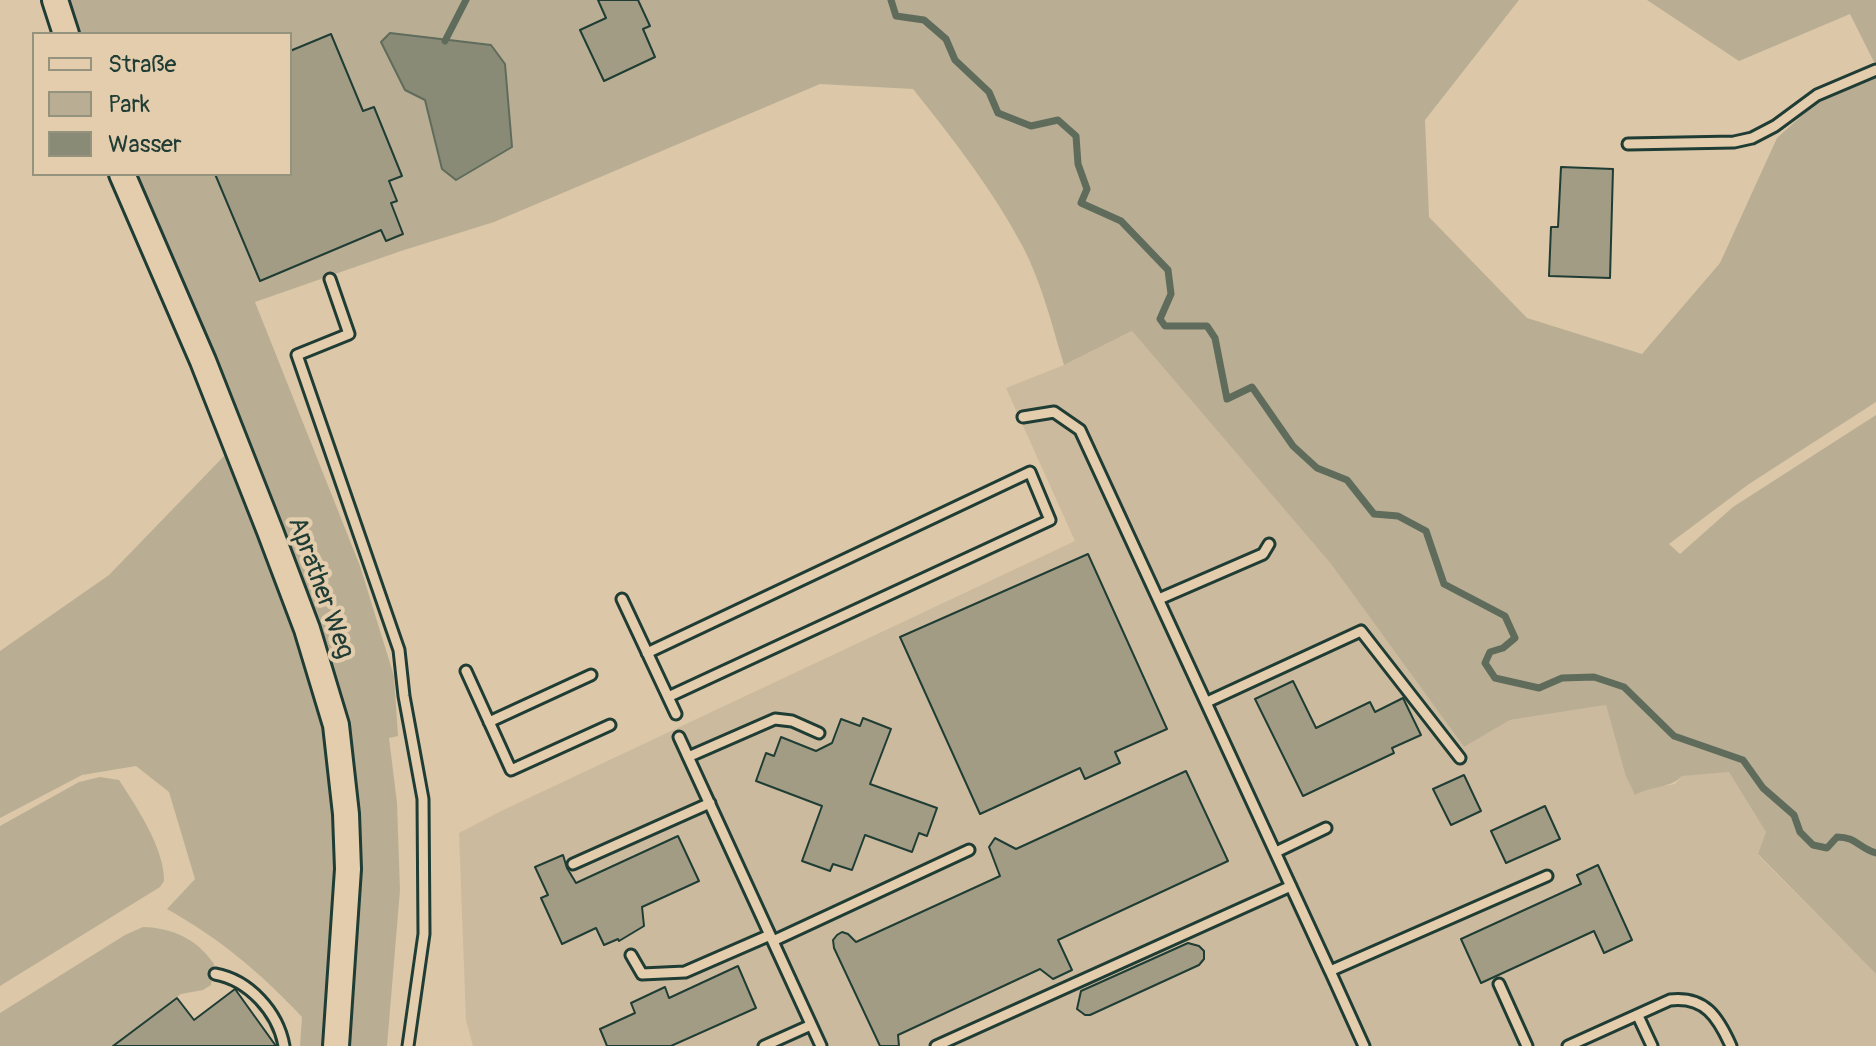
<!DOCTYPE html>
<html>
<head>
<meta charset="utf-8">
<style>
  body { margin:0 }
  #map { position:relative; width:1876px; height:1046px; overflow:hidden; background:#dcc7a8; font-family:Pangolin,sans-serif }
  canvas { display:block }
  .legend { position:absolute; left:32px; top:32px; width:260px; height:144px; box-sizing:border-box; background:#e4cdad; border:2px solid #95937d; margin:0; padding:10px 14px; list-style:none; font-size:24px; color:#1f3d34 }
  .legend li { display:flex; align-items:center; gap:16px; height:40px }
  .legend b { width:40px; border:2px solid #95937d }
</style>
</head>
<body>
<div id="map">
<canvas width="1876" height="1046"></canvas>
<ul class="legend">
<li><b style="height:10px;background:#e4cdad"></b>Straße</li>
<li><b style="height:22px;background:#b9ae93"></b>Park</li>
<li><b style="height:22px;background:#8a8b76"></b>Wasser</li>
</ul>
</div>
<script>
const g = document.querySelector('canvas').getContext('2d');
g.lineJoin = 'round';
function fillPath(path, color) {
  g.fillStyle = color;
  g.fill(path, 'evenodd');
}
function strokePath(path, color, width, dash) {
  g.strokeStyle = color;
  g.lineWidth = width;
  g.lineCap = dash ? 'butt' : 'round';
  g.setLineDash(dash || []);
  g.stroke(path);
}
function label(font, color, halo, rows, align = 'center') {
  g.font = font + ' Pangolin,sans-serif';
  g.lineWidth = 8;
  g.setLineDash([]);
  g.textBaseline = 'middle';
  g.strokeStyle = halo;
  g.fillStyle = color;
  for (const [text, x, y, turn = 0] of rows) {
    g.save();
    g.translate(x, y);
    g.rotate((+turn || 0) * Math.PI / 180);
    g.textAlign = isNaN(turn) ? turn : align;
    if (halo) g.strokeText(text, 0, 0);
    g.fillText(text, 0, 0);
    g.restore();
  }
}
const built = new Path2D(`
  M 1132,331 L 1331,564 L 1464,747 L 1510,720 L 1606,705 L 1625,774 L 1643,790 L 1675,784 L 1682,776 L 1729,771 L 1767,832 L 1758,855 L 1876,974 L 1876,1046 L 473,1046 L 466,1020 L 459,833 L 501,811 L 1075,541 L 1006,388 L 1064,365 Z`);
const green = new Path2D(`
  M 42,0 L 1519,0 L 1425,120 L 1429,217 L 1527,318 L 1642,354 L 1720,263 L 1777,138 L 1819,100 L 1876,76 L 1876,402 L 1749,484 L 1669,544 L 1680,554 L 1733,507 L 1876,415 L 1876,974 L 1758,854 L 1766,832 L 1729,772 L 1682,776 C 1670,789 1650,786 1635,795 L 1625,774 L 1606,705 L 1510,720 L 1464,747 L 1331,564 L 1132,331 L 1064,365 C 1052,325 1042,284 1023,247 C 993,190 953,139 913,89 L 820,84 L 494,222 L 401,251 L 255,302 L 360,566 L 394,676 L 398,736 L 389,738 L 397,803 L 400,890 L 387,1046 L 300,1046 L 302,1017 C 261,973 219,938 167,909 L 195,879 L 169,792 L 136,766 L 82,775 L 0,818 L 0,651 L 109,575 L 226,454 L 138,234 L 111,174 L 290,174 L 290,34 L 51,34 Z
  M 1647,0 L 1876,0 L 1876,66 L 1850,14 L 1739,61 Z
  M 100,777 L 119,780 C 136,806 165,849 164,881 L 160,887 L 0,986 L 0,826 L 79,782 Z
  M 143,927 C 173,928 197,939 214,964 L 211,985 L 203,990 L 181,994 L 113,1046 L 0,1046 L 0,1013 L 125,935 Z`);
const water = new Path2D(`
  M 390,33 L 491,45 L 505,64 L 512,147 L 456,180 L 442,169 L 425,100 L 405,90 L 381,42 Z`);
const stream = new Path2D(`
  M 891,0 L 896,16 L 924,20 L 946,39 L 955,60 L 989,92 L 998,113 L 1031,126 L 1058,120 L 1076,136 L 1078,164 L 1087,189 L 1081,203 L 1121,221 L 1168,270 L 1171,294 L 1160,319 L 1165,326 L 1207,326 L 1215,338 L 1227,399 L 1252,387 L 1293,446 L 1317,468 L 1347,480 L 1374,514 L 1398,516 L 1426,531 L 1444,584 L 1505,616 L 1515,638 L 1503,648 L 1490,652 L 1485,663 L 1495,678 L 1539,688 L 1562,678 L 1594,677 L 1624,687 L 1674,736 L 1743,760 L 1763,788 L 1794,815 L 1800,832 L 1813,845 L 1827,848 L 1837,837 C 1857,837 1858,848 1876,853
  M 445,41 L 466,0`);
const building = new Path2D(`
  M 598,0 L 638,0 L 650,26 L 643,29 L 655,57 L 604,81 L 580,30 L 606,18 Z
  M 331,34 L 363,111 L 374,107 L 402,176 L 389,181 L 397,201 L 391,203 L 403,234 L 386,241 L 381,230 L 260,281 L 215,174 L 290,174 L 290,51 Z
  M 1561,167 L 1613,169 L 1610,278 L 1549,276 L 1551,227 L 1558,227 Z
  M 1088,554 L 1167,729 L 1115,752 L 1120,763 L 1085,779 L 1080,768 L 980,814 L 900,637 Z
  M 1293,681 L 1316,728 L 1370,702 L 1375,712 L 1403,698 L 1421,735 L 1392,748 L 1394,753 L 1303,796 L 1255,699 Z
  M 863,718 L 891,729 L 870,784 L 937,808 L 927,836 L 919,833 L 912,852 L 865,835 L 852,870 L 833,864 L 830,871 L 802,861 L 822,806 L 756,781 L 766,753 L 774,756 L 781,737 L 816,751 L 832,743 L 841,719 L 860,726 Z
  M 1186,771 L 1228,861 L 1058,940 L 1072,970 L 1053,979 L 1040,969 L 898,1035 L 899,1046 L 880,1046 L 834,948 L 833,940 L 837,935 L 842,932 L 848,934 L 856,942 L 1000,876 L 989,847 L 995,838 L 1016,849 Z
  M 1464,775 L 1481,811 L 1451,825 L 1433,789 Z
  M 1545,806 L 1560,839 L 1506,863 L 1491,831 Z
  M 678,836 L 699,881 L 642,907 L 644,926 L 619,941 L 618,939 L 604,945 L 596,928 L 562,944 L 541,898 L 548,895 L 535,867 L 563,855 L 567,868 L 576,883 Z
  M 1598,865 L 1632,940 L 1604,953 L 1594,931 L 1481,983 L 1461,939 L 1581,884 L 1577,875 Z
  M 1188,943 L 1199,946 L 1204,951 L 1204,959 L 1199,965 L 1090,1015 L 1085,1015 L 1077,1009 L 1081,991 Z
  M 738,966 L 756,1008 L 671,1046 L 607,1046 L 600,1029 L 635,1013 L 631,1003 L 665,987 L 669,998 Z
  M 235,989 L 276,1046 L 113,1046 L 177,998 L 194,1020 Z`);
const lane = new Path2D(`
  M 1628,144 L 1734,142 L 1752,138 L 1775,126 L 1817,95 L 1876,70
  M 330,279 L 349,334 L 297,355 L 399,650 L 404,696 L 423,799 L 424,934 L 408,1046
  M 1023,417 L 1054,412 L 1080,430 L 1330,971 L 1547,876
  M 622,599 L 676,714
  M 1159,599 L 1263,554 L 1269,544
  M 647,653 L 1030,472 L 1050,520 L 668,697
  M 466,671 L 511,770 L 610,725
  M 1207,702 L 1361,631 L 1460,758
  M 489,722 L 591,675
  M 679,737 L 821,1046
  M 688,757 L 775,719 L 792,721 L 819,733
  M 1276,852 L 1326,828
  M 573,864 L 710,803
  M 773,941 L 969,850
  M 631,955 L 642,974 L 685,972 L 770,935
  M 1330,971 L 1364,1046
  M 215,974 C 249,980 278,1012 284,1046
  M 1499,984 L 1527,1046
  M 1638,1016 L 1652,1046
  M 764,1046 L 811,1025
  M 936,1046 L 1291,886
  M 1568,1046 L 1670,1000 C 1705,996 1718,1017 1731,1046`);
const secondary = new Path2D(`
  M 55,0 L 66,34
  M 122,174 L 203,361 L 270,531 L 307,629 L 336,725 L 346,814 L 348,869 L 336,1046`);
const streetNames = [
  ["Aprather Weg",320,588,70]
];
fillPath(built, '#cbba9d');
fillPath(green, '#b9ae93');
fillPath(water, '#8a8b76');
strokePath(water, '#5f6c5c', 2);
strokePath(stream, '#5f6c5c', 7);
fillPath(building, '#a29c84');
strokePath(building, '#1f3d34', 2);
strokePath(lane, '#1f3d34', 15);
strokePath(secondary, '#1f3d34', 30);
strokePath(lane, '#e4cdad', 9);
strokePath(secondary, '#e4cdad', 24);
label('26px', '#1f3d34', '#e4cdad', streetNames);
</script>
</body>
</html>
